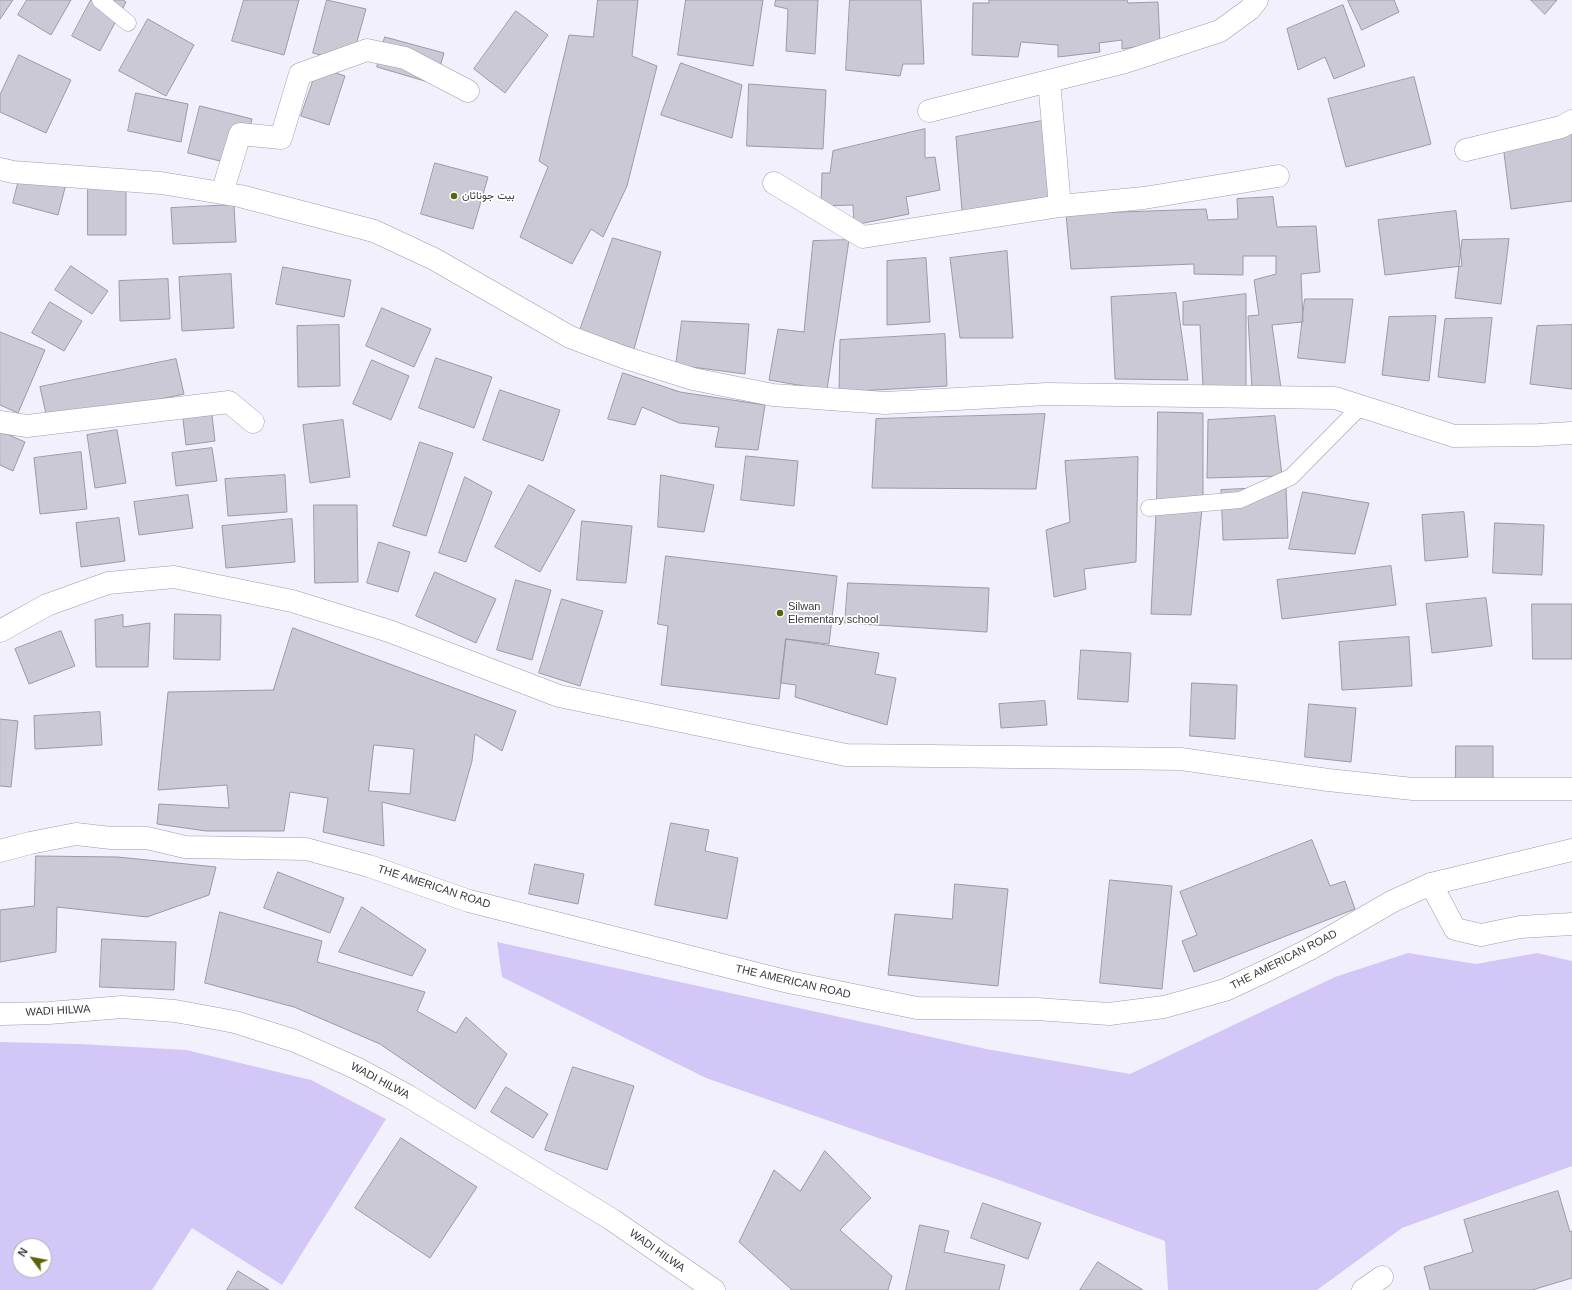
<!DOCTYPE html>
<html>
<head>
<meta charset="utf-8">
<style>
  body { margin:0 }
  #map { position:relative; width:1572px; height:1290px; overflow:hidden; background:#f3f0fd; font-family:Arial,sans-serif }
  canvas { display:block }
  .north { position:absolute; left:12px; top:1238px; width:40px; height:40px; box-sizing:border-box; background:#fff; border:1px solid #afafb1; border-radius:50%; rotate:302deg; font-size:11px; font-weight:700; line-height:16px; text-align:center; color:#38373c }
  .north::after { content:''; display:block; margin:auto; width:14px; height:18px; background:#5b6507; clip-path:polygon(50% 0,100% 100%,50% 72%,0 100%) }
</style>
</head>
<body>
<div id="map">
<canvas width="1572" height="1290"></canvas>
<div class="north">N</div>
</div>
<script>
const g = document.querySelector('canvas').getContext('2d');
g.lineJoin = 'round';
function fillPath(path, color) {
  g.fillStyle = color;
  g.fill(path, 'evenodd');
}
function strokePath(path, color, width, dash) {
  g.strokeStyle = color;
  g.lineWidth = width;
  g.lineCap = dash ? 'butt' : 'round';
  g.setLineDash(dash || []);
  g.stroke(path);
}
function label(font, color, halo, rows, align = 'center') {
  g.font = font + ' Arial,Vazirmatn,sans-serif';
  g.lineWidth = 3.5;
  g.setLineDash([]);
  g.textBaseline = 'middle';
  g.strokeStyle = halo;
  g.fillStyle = color;
  for (const [text, x, y, turn = 0] of rows) {
    g.save();
    g.translate(x, y);
    g.rotate((+turn || 0) * Math.PI / 180);
    g.textAlign = isNaN(turn) ? turn : align;
    if (halo) g.strokeText(text, 0, 0);
    g.fillText(text, 0, 0);
    g.restore();
  }
}
const green = new Path2D(`
  M 497,942 L 986,1049 L 1130,1074 L 1335,977 L 1408,953 L 1476,964 L 1537,953 L 1572,961 L 1572,1166 L 1402,1228 L 1317,1290 L 1168,1290 L 1165,1241 L 999,1180 L 706,1078 L 502,977 Z
  M 0,1042 L 80,1044 L 186,1050 L 311,1080 L 386,1119 L 282,1285 L 192,1228 L 152,1290 L 0,1290 ZM 20,1246 L 44,1246 L 44,1270 L 20,1270 Z`);
const building = new Path2D(`
  M 0,0 L 13,0 L 0,19 Z
  M 27,0 L 71,0 L 51,35 L 18,15 Z
  M 91,0 L 123,0 L 126,2 L 100,51 L 72,36 Z
  M 244,0 L 299,0 L 284,55 L 232,41 Z
  M 327,0 L 366,9 L 351,63 L 313,53 Z
  M 598,0 L 638,0 L 632,56 L 657,66 L 627,186 L 603,237 L 591,229 L 572,264 L 520,237 L 548,167 L 539,161 L 569,35 L 593,37 Z
  M 686,0 L 763,0 L 753,66 L 678,55 Z
  M 776,0 L 818,0 L 815,54 L 786,51 L 788,9 L 775,6 Z
  M 850,0 L 921,0 L 924,64 L 903,64 L 900,76 L 846,70 Z
  M 989,0 L 1127,0 L 1128,3 L 1158,2 L 1160,43 L 1122,49 L 1122,40 L 1099,43 L 1100,52 L 1058,57 L 1058,45 L 1021,42 L 1018,57 L 972,55 L 973,3 L 989,3 Z
  M 1348,0 L 1394,0 L 1399,12 L 1362,30 Z
  M 1531,0 L 1557,0 L 1545,14 Z
  M 1343,5 L 1365,66 L 1334,79 L 1325,57 L 1298,70 L 1287,29 Z
  M 516,11 L 548,35 L 505,93 L 474,69 Z
  M 148,19 L 194,45 L 166,96 L 119,71 Z
  M 385,37 L 444,53 L 435,84 L 377,67 Z
  M 19,55 L 71,80 L 46,133 L 0,112 L 0,95 Z
  M 681,63 L 742,85 L 732,138 L 661,115 Z
  M 318,67 L 345,76 L 329,125 L 301,116 Z
  M 1414,77 L 1431,144 L 1346,167 L 1328,99 Z
  M 749,84 L 826,90 L 823,149 L 747,146 Z
  M 136,93 L 188,104 L 181,142 L 128,131 Z
  M 200,106 L 252,119 L 240,166 L 188,153 Z
  M 1047,120 L 1054,199 L 962,211 L 956,137 Z
  M 1572,128 L 1572,201 L 1511,209 L 1502,137 Z
  M 925,129 L 925,158 L 935,157 L 940,190 L 906,197 L 909,214 L 854,225 L 853,205 L 821,206 L 822,173 L 830,173 L 833,151 Z
  M 435,163 L 488,177 L 473,229 L 421,214 Z
  M 22,168 L 67,180 L 58,215 L 13,203 Z
  M 88,186 L 126,186 L 126,235 L 88,235 Z
  M 1273,197 L 1277,227 L 1316,226 L 1320,272 L 1301,274 L 1303,322 L 1272,325 L 1281,388 L 1252,391 L 1248,316 L 1259,315 L 1254,280 L 1276,274 L 1276,256 L 1243,256 L 1243,275 L 1194,274 L 1194,264 L 1071,269 L 1066,214 L 1206,209 L 1208,220 L 1238,219 L 1237,199 Z
  M 234,205 L 236,242 L 173,244 L 171,208 Z
  M 1456,211 L 1462,266 L 1385,275 L 1378,220 Z
  M 613,238 L 661,252 L 634,349 L 580,330 Z
  M 1509,239 L 1501,304 L 1455,298 L 1462,240 Z
  M 849,240 L 827,390 L 769,380 L 778,329 L 804,332 L 813,241 Z
  M 1007,251 L 1013,338 L 960,338 L 950,258 Z
  M 926,258 L 930,322 L 887,325 L 887,261 Z
  M 71,266 L 108,291 L 92,314 L 55,290 Z
  M 283,267 L 351,280 L 344,317 L 276,304 Z
  M 231,274 L 234,328 L 182,331 L 179,277 Z
  M 168,279 L 170,319 L 120,321 L 119,281 Z
  M 1176,293 L 1188,380 L 1115,379 L 1111,297 Z
  M 1246,294 L 1246,388 L 1203,388 L 1200,325 L 1183,325 L 1183,302 Z
  M 1305,299 L 1353,299 L 1345,363 L 1298,358 Z
  M 50,302 L 82,321 L 64,351 L 32,333 Z
  M 382,308 L 431,329 L 414,367 L 366,346 Z
  M 1436,316 L 1429,381 L 1382,375 L 1389,317 Z
  M 1492,318 L 1485,383 L 1438,377 L 1445,319 Z
  M 682,321 L 749,324 L 745,374 L 676,365 Z
  M 339,325 L 340,386 L 298,387 L 297,326 Z
  M 1572,325 L 1572,389 L 1530,384 L 1537,326 Z
  M 0,332 L 45,350 L 18,413 L 0,405 Z
  M 945,334 L 947,386 L 839,392 L 840,340 Z
  M 436,358 L 492,377 L 474,428 L 419,408 Z
  M 176,359 L 184,394 L 48,423 L 40,387 Z
  M 372,360 L 409,376 L 391,420 L 353,404 Z
  M 623,373 L 680,392 L 765,405 L 758,450 L 715,447 L 719,427 L 679,423 L 642,407 L 635,425 L 608,419 Z
  M 500,390 L 560,410 L 543,461 L 483,440 Z
  M 211,407 L 215,441 L 186,445 L 182,411 Z
  M 1158,412 L 1203,413 L 1203,504 L 1157,505 Z
  M 1045,414 L 1036,489 L 872,488 L 876,419 Z
  M 1275,416 L 1282,476 L 1207,478 L 1208,420 Z
  M 343,420 L 350,477 L 310,483 L 303,425 Z
  M 117,430 L 126,483 L 95,488 L 87,435 Z
  M 0,431 L 25,442 L 13,471 L 0,465 Z
  M 420,442 L 453,453 L 426,536 L 393,526 Z
  M 212,448 L 217,481 L 176,486 L 172,453 Z
  M 81,452 L 87,509 L 40,514 L 34,458 Z
  M 746,456 L 798,461 L 794,506 L 741,500 Z
  M 1138,457 L 1136,562 L 1084,569 L 1086,589 L 1054,597 L 1046,530 L 1070,522 L 1065,461 Z
  M 285,475 L 287,512 L 228,516 L 225,479 Z
  M 661,475 L 714,485 L 704,532 L 658,527 Z
  M 465,477 L 492,492 L 466,562 L 439,553 Z
  M 529,485 L 575,510 L 540,572 L 495,547 Z
  M 1286,487 L 1288,538 L 1223,540 L 1221,490 Z
  M 1303,492 L 1369,503 L 1355,554 L 1289,549 Z
  M 188,495 L 193,528 L 139,535 L 134,502 Z
  M 314,505 L 357,505 L 358,582 L 315,583 Z
  M 1202,509 L 1191,615 L 1151,614 L 1156,513 Z
  M 1464,512 L 1468,557 L 1425,561 L 1422,515 Z
  M 119,518 L 125,561 L 81,567 L 76,523 Z
  M 292,519 L 295,562 L 226,568 L 222,526 Z
  M 582,521 L 632,526 L 626,583 L 577,580 Z
  M 1495,523 L 1544,525 L 1542,575 L 1493,573 Z
  M 379,542 L 410,552 L 398,592 L 367,583 Z
  M 666,556 L 837,576 L 829,644 L 786,639 L 779,699 L 661,685 L 668,626 L 658,624 Z
  M 1391,566 L 1396,605 L 1282,619 L 1277,580 Z
  M 435,572 L 496,599 L 476,643 L 416,616 Z
  M 516,580 L 551,590 L 532,660 L 497,650 Z
  M 848,583 L 989,588 L 987,632 L 845,623 Z
  M 1486,598 L 1492,646 L 1432,653 L 1426,604 Z
  M 562,599 L 603,611 L 580,686 L 539,673 Z
  M 1532,604 L 1572,604 L 1572,659 L 1533,659 Z
  M 175,614 L 221,615 L 220,660 L 174,659 Z
  M 123,615 L 123,627 L 150,623 L 148,667 L 96,667 L 95,620 Z
  M 293,628 L 516,711 L 502,751 L 475,734 L 472,761 L 455,821 L 382,802 L 384,846 L 323,832 L 328,798 L 290,792 L 284,831 L 206,831 L 157,824 L 159,804 L 229,808 L 227,785 L 158,790 L 168,692 L 273,690 ZM 374,745 L 414,749 L 410,794 L 369,791 Z
  M 61,631 L 75,666 L 29,684 L 15,649 Z
  M 1409,637 L 1412,686 L 1342,690 L 1339,642 Z
  M 786,639 L 879,653 L 875,674 L 896,678 L 887,725 L 795,697 L 796,685 L 781,683 Z
  M 1081,650 L 1131,653 L 1128,702 L 1078,699 Z
  M 1192,683 L 1237,685 L 1235,739 L 1190,736 Z
  M 1045,701 L 1047,725 L 1001,728 L 999,704 Z
  M 1309,704 L 1356,708 L 1351,762 L 1305,757 Z
  M 100,712 L 102,745 L 35,749 L 34,716 Z
  M 0,719 L 18,721 L 11,787 L 0,786 Z
  M 1456,746 L 1493,746 L 1493,788 L 1456,789 Z
  M 671,823 L 709,830 L 705,851 L 738,858 L 727,919 L 655,905 Z
  M 1312,840 L 1330,886 L 1345,881 L 1355,909 L 1194,972 L 1182,941 L 1197,935 L 1180,892 Z
  M 36,856 L 118,857 L 216,867 L 209,895 L 147,917 L 57,907 L 56,952 L 0,962 L 0,910 L 34,906 Z
  M 535,864 L 584,874 L 578,904 L 529,894 Z
  M 278,872 L 344,898 L 330,933 L 264,908 Z
  M 1110,880 L 1172,886 L 1162,989 L 1100,983 Z
  M 955,884 L 1008,889 L 998,986 L 888,975 L 895,914 L 952,919 Z
  M 362,907 L 426,950 L 412,976 L 339,952 Z
  M 220,912 L 322,941 L 317,962 L 425,992 L 417,1011 L 456,1033 L 466,1017 L 507,1054 L 475,1109 L 380,1044 L 294,1007 L 205,983 Z
  M 102,939 L 176,942 L 174,990 L 100,987 Z
  M 573,1067 L 634,1086 L 607,1170 L 545,1150 Z
  M 506,1087 L 548,1114 L 533,1138 L 491,1112 Z
  M 401,1138 L 477,1187 L 430,1258 L 355,1208 Z
  M 825,1151 L 871,1198 L 840,1230 L 892,1276 L 888,1290 L 792,1290 L 739,1242 L 774,1170 L 800,1191 Z
  M 1558,1191 L 1570,1232 L 1572,1231 L 1572,1278 L 1532,1290 L 1430,1290 L 1424,1267 L 1473,1252 L 1464,1220 Z
  M 983,1203 L 1041,1223 L 1028,1259 L 971,1238 Z
  M 920,1225 L 949,1231 L 944,1252 L 1005,1265 L 999,1290 L 906,1290 Z
  M 1098,1262 L 1143,1290 L 1080,1290 Z
  M 238,1271 L 269,1290 L 227,1290 Z`);
const lane = new Path2D(`
  M 100,0 L 128,23
  M 1149,508 L 1240,500 L 1291,477 L 1361,406`);
const street = new Path2D(`
  M 1049,81 L 1060,206 L 1144,198 L 1278,176
  M 929,111 L 1125,62 L 1220,31 L 1250,9 L 1257,0
  M 1466,150 L 1561,127 L 1572,121
  M 0,169 L 13,172 L 161,183 L 240,196 L 374,231 L 434,259 L 570,337 L 623,357 L 693,379 L 773,395 L 885,403 L 1047,394 L 1335,398 L 1454,436 L 1538,435 L 1572,433
  M 774,183 L 863,237 L 1060,206
  M 222,193 L 240,134 L 281,138 L 300,74 L 367,50 L 405,58 L 468,91
  M 0,422 L 27,426 L 229,402 L 253,422
  M 0,631 L 47,605 L 108,583 L 174,577 L 292,601 L 389,631 L 559,696 L 846,755 L 1181,759 L 1328,780 L 1413,789 L 1572,789
  M 1431,884 L 1455,929 L 1481,935 L 1520,927 L 1572,924
  M 1363,1290 L 1382,1277`);
const secondary = new Path2D(`
  M 0,851 L 30,843 L 76,834 L 111,838 L 147,838 L 185,847 L 306,849 L 369,866 L 469,901 L 789,982 L 917,1008 L 1036,1009 L 1109,1014 L 1164,1007 L 1225,990 L 1270,969 L 1310,949 L 1393,901 L 1431,884 L 1572,850
  M 0,1014 L 49,1013 L 122,1007 L 175,1011 L 235,1022 L 295,1041 L 356,1068 L 408,1096 L 611,1219 L 714,1290`);
const markers = [
  [454,196,4,"#5b6507"],
  [780,613,4,"#5b6507"]
];
const poiNames = [
  ["بيت جوناثان",462,196],
  ["Silwan",788,607],
  ["Elementary school",788,620]
];
const streetNames = [
  ["THE AMERICAN ROAD",434,887,18],
  ["THE AMERICAN ROAD",1284,960,-27],
  ["THE AMERICAN ROAD",793,982,13],
  ["WADI HILWA",58,1011,-3],
  ["WADI HILWA",380,1081,28],
  ["WADI HILWA",657,1251,35]
];
fillPath(green, '#d3c7f7');
fillPath(building, '#ccc9d6');
strokePath(building, '#9c99a5', 1);
strokePath(lane, '#9f9ca8', 17);
strokePath(street, '#9f9ca8', 23);
strokePath(secondary, '#9f9ca8', 23);
strokePath(lane, '#fff', 16);
strokePath(street, '#fff', 22);
strokePath(secondary, '#fff', 22);
for (const [x, y, r, color] of markers) {
  const dot = new Path2D();
  dot.arc(x, y, r, 0, 2 * Math.PI);
  g.fillStyle = color;
  g.fill(dot);
  strokePath(dot, '#fff', 1.5);
}
label('11px', '#38373c', '#fff', poiNames, 'left');
label('11px', '#38373c', '#fff', streetNames);
</script>
</body>
</html>
